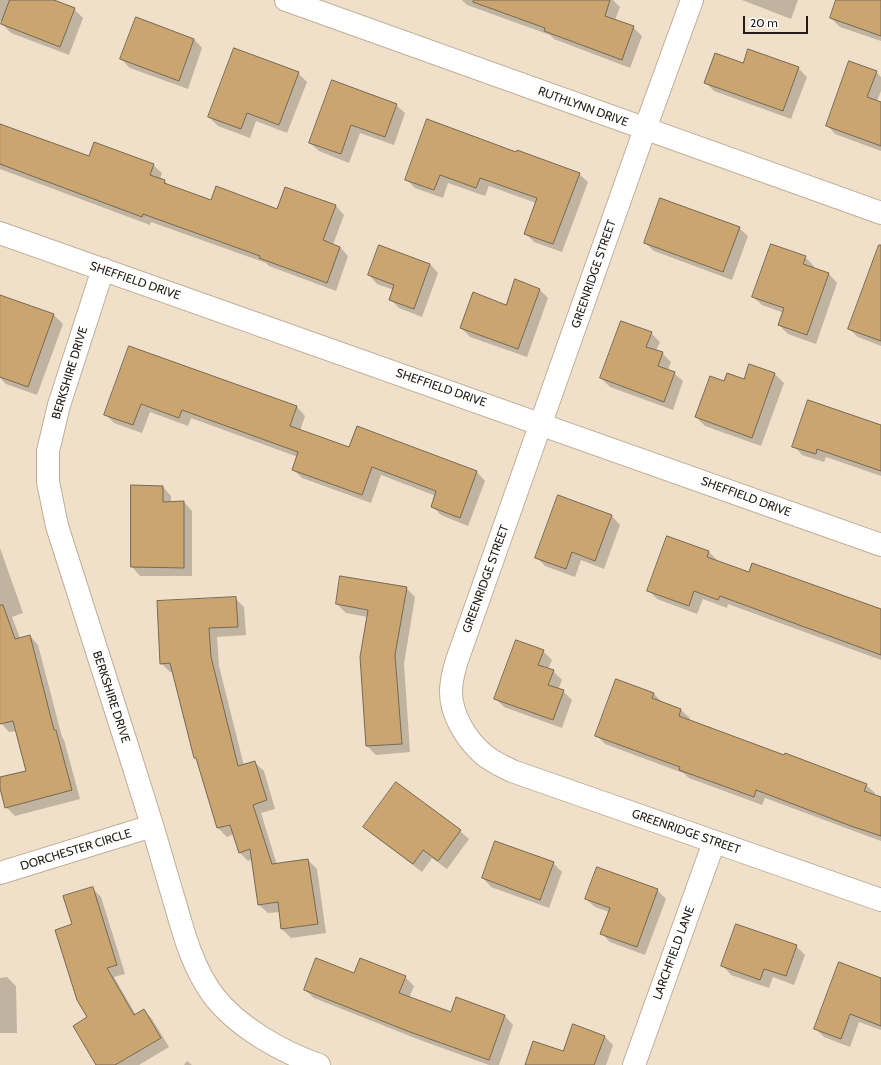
<!DOCTYPE html>
<html>
<head>
<meta charset="utf-8">
<style>
  body { margin:0 }
  #map { position:relative; width:881px; height:1065px; overflow:hidden; background:#f0e0c9; font-family:Cabin,sans-serif }
  canvas { display:block }
  .scale { position:absolute; left:743px; top:16px; width:65px; height:18px; box-sizing:border-box; border:2px solid #201b13; border-top:0; padding-left:5px; font-size:12px; line-height:14px; white-space:nowrap; color:#201b13; -webkit-text-stroke:3px #fff; paint-order:stroke }
</style>
</head>
<body>
<div id="map">
<canvas width="881" height="1065"></canvas>
<div class="scale">20 m</div>
</div>
<script>
const g = document.querySelector('canvas').getContext('2d');
g.lineJoin = 'round';
function fillPath(path, color) {
  g.fillStyle = color;
  g.fill(path, 'evenodd');
}
function strokePath(path, color, width, dash) {
  g.strokeStyle = color;
  g.lineWidth = width;
  g.lineCap = dash ? 'butt' : 'round';
  g.setLineDash(dash || []);
  g.stroke(path);
}
function label(font, color, halo, rows, align = 'center') {
  g.font = font + ' Cabin,sans-serif';
  g.lineWidth = 4;
  g.setLineDash([]);
  g.textBaseline = 'middle';
  g.strokeStyle = halo;
  g.fillStyle = color;
  for (const [text, x, y, turn = 0] of rows) {
    g.save();
    g.translate(x, y);
    g.rotate((+turn || 0) * Math.PI / 180);
    g.textAlign = isNaN(turn) ? turn : align;
    if (halo) g.strokeText(text, 0, 0);
    g.fillText(text, 0, 0);
    g.restore();
  }
}
const shadow = new Path2D(`
  M 0,0 L 50,0 L 74,9 L 83,18 L 69,55 L 11,33 L 2,24 L 3,22 L 0,21 Z
  M 462,0 L 613,0 L 620,7 L 615,20 L 633,27 L 642,36 L 630,68 L 554,39 L 550,35 L 467,5 Z
  M 742,0 L 798,0 L 791,19 Z
  M 837,0 L 881,0 L 881,41 L 840,27 L 831,18 Z
  M 194,39 L 202,48 L 188,89 L 130,68 L 121,59 Z
  M 743,64 L 798,68 L 807,77 L 791,119 L 714,91 L 705,82 Z
  M 876,72 L 881,77 L 881,91 L 877,101 L 881,103 L 881,151 L 835,134 L 827,125 Z
  M 298,73 L 307,82 L 287,133 L 256,121 L 250,138 L 218,126 L 209,117 Z
  M 396,105 L 405,113 L 394,145 L 360,133 L 349,163 L 319,151 L 310,143 Z
  M 0,125 L 90,157 L 153,165 L 162,173 L 160,179 L 165,181 L 170,187 L 211,201 L 278,210 L 336,206 L 344,215 L 333,245 L 340,247 L 348,256 L 336,291 L 269,266 L 266,263 L 151,222 L 150,225 L 0,169 Z
  M 517,153 L 579,174 L 588,182 L 562,252 L 534,242 L 525,233 L 536,203 L 489,186 L 485,196 L 448,183 L 443,198 L 415,188 L 406,179 Z
  M 739,228 L 748,236 L 732,280 L 654,251 L 645,243 Z
  M 805,257 L 814,266 L 813,268 L 829,274 L 837,283 L 816,344 L 788,334 L 779,325 L 784,313 L 762,305 L 753,297 Z
  M 430,264 L 438,273 L 422,317 L 399,308 L 390,299 L 394,290 L 377,284 L 369,275 Z
  M 881,279 L 881,346 L 858,337 L 849,329 Z
  M 539,289 L 548,298 L 527,357 L 470,337 L 461,328 Z
  M 0,296 L 54,315 L 63,324 L 37,395 L 6,384 L 0,378 Z
  M 651,333 L 660,342 L 656,351 L 662,353 L 671,362 L 668,370 L 674,373 L 683,381 L 673,410 L 610,387 L 601,378 Z
  M 130,347 L 297,407 L 305,416 L 300,431 L 349,449 L 477,472 L 485,481 L 468,526 L 441,515 L 432,506 L 436,496 L 381,475 L 371,503 L 302,478 L 293,469 L 298,457 L 191,418 L 188,426 L 150,412 L 142,433 L 114,423 L 106,415 Z
  M 750,365 L 775,374 L 784,383 L 761,446 L 705,426 L 696,417 L 724,382 L 744,380 Z
  M 881,426 L 881,476 L 826,457 L 824,462 L 802,455 L 794,446 Z
  M 163,487 L 171,496 L 171,503 L 184,502 L 192,511 L 192,576 L 140,576 L 132,567 Z
  M 612,516 L 620,525 L 604,569 L 581,560 L 575,577 L 545,566 L 537,557 Z
  M 668,537 L 709,552 L 718,561 L 749,573 L 881,611 L 881,660 L 728,604 L 727,608 L 703,599 L 697,614 L 657,599 L 649,591 Z
  M 0,548 L 23,613 L 12,617 L 20,638 L 30,636 L 38,645 L 62,737 L 64,740 L 80,799 L 15,816 L 6,807 L 0,784 L 0,778 L 27,772 L 16,731 L 9,732 L 0,722 Z
  M 406,588 L 415,597 L 404,664 L 410,752 L 376,755 L 367,746 L 361,657 L 368,617 L 346,613 L 337,604 Z
  M 235,598 L 244,607 L 246,635 L 217,637 L 219,666 L 244,766 L 255,763 L 264,771 L 275,809 L 261,813 L 277,865 L 308,860 L 317,869 L 326,933 L 291,938 L 282,929 L 280,912 L 268,913 L 259,905 L 253,859 L 248,861 L 239,852 L 234,834 L 227,837 L 218,828 L 198,761 L 195,758 L 174,672 L 170,672 L 161,663 Z
  M 543,651 L 552,660 L 548,669 L 553,671 L 562,680 L 558,690 L 563,691 L 572,700 L 562,728 L 504,707 L 496,699 Z
  M 653,693 L 662,702 L 681,710 L 690,718 L 689,721 L 866,785 L 875,793 L 874,795 L 881,798 L 881,841 L 765,798 L 762,805 L 689,778 L 683,773 L 605,744 L 596,735 Z
  M 365,826 L 460,831 L 469,839 L 447,869 L 432,858 L 422,872 L 373,835 Z
  M 553,863 L 562,872 L 549,908 L 491,887 L 483,878 Z
  M 92,888 L 101,897 L 125,974 L 114,977 L 136,1015 L 144,1010 L 152,1019 L 169,1047 L 139,1065 L 97,1065 L 73,925 Z
  M 657,890 L 666,899 L 645,955 L 610,942 L 602,934 L 609,912 L 595,907 L 586,899 Z
  M 796,946 L 805,955 L 794,985 L 773,977 L 769,988 L 731,975 L 723,966 Z
  M 355,974 L 405,977 L 414,986 L 409,998 L 452,1013 L 505,1016 L 513,1025 L 499,1065 L 489,1065 L 420,1040 L 314,998 L 305,990 Z
  M 7,977 L 16,986 L 17,1033 L 0,1033 L 0,978 Z
  M 881,979 L 881,1030 L 859,1022 L 850,1047 L 824,1037 L 815,1028 Z
  M 604,1036 L 613,1045 L 606,1065 L 526,1065 Z
  M 187,1061 L 192,1065 L 184,1065 Z`);
const building = new Path2D(`
  M 10,0 L 54,0 L 75,8 L 60,47 L 1,24 Z
  M 474,0 L 610,0 L 605,16 L 634,26 L 622,60 L 544,31 L 545,28 L 473,2 Z
  M 836,0 L 881,0 L 881,36 L 830,18 Z
  M 136,17 L 194,39 L 179,81 L 120,59 Z
  M 234,48 L 299,72 L 279,125 L 247,113 L 241,129 L 208,117 Z
  M 748,49 L 799,67 L 783,111 L 704,83 L 715,53 L 743,63 Z
  M 849,61 L 877,71 L 867,97 L 881,102 L 881,146 L 826,126 Z
  M 332,80 L 397,104 L 385,137 L 351,125 L 341,154 L 309,143 Z
  M 427,119 L 516,152 L 517,150 L 580,173 L 553,244 L 524,234 L 537,198 L 480,178 L 476,188 L 440,175 L 434,190 L 405,180 Z
  M 0,124 L 89,156 L 94,142 L 154,164 L 150,175 L 165,180 L 164,183 L 211,200 L 216,186 L 277,209 L 285,187 L 336,205 L 323,240 L 340,247 L 327,283 L 259,258 L 260,256 L 143,214 L 142,217 L 0,164 Z
  M 660,198 L 740,227 L 723,272 L 644,243 Z
  M 771,244 L 806,256 L 803,264 L 829,273 L 807,335 L 778,325 L 784,308 L 752,297 Z
  M 379,245 L 430,264 L 414,309 L 389,300 L 394,285 L 368,275 Z
  M 879,245 L 881,245 L 881,341 L 848,329 Z
  M 515,279 L 540,289 L 518,349 L 460,328 L 473,292 L 506,305 Z
  M 0,295 L 54,314 L 28,387 L 0,377 Z
  M 621,321 L 652,332 L 646,347 L 663,352 L 658,366 L 675,372 L 664,402 L 600,378 Z
  M 129,346 L 297,406 L 290,426 L 349,447 L 357,426 L 477,471 L 460,518 L 431,507 L 436,491 L 372,467 L 362,495 L 292,470 L 298,452 L 182,410 L 179,418 L 141,404 L 133,425 L 104,415 Z
  M 749,364 L 775,373 L 752,438 L 695,417 L 710,376 L 724,381 L 727,373 L 744,379 Z
  M 808,400 L 881,425 L 881,471 L 817,449 L 816,454 L 792,447 Z
  M 131,485 L 163,486 L 163,502 L 184,501 L 184,568 L 131,567 Z
  M 558,495 L 612,515 L 595,561 L 572,552 L 566,569 L 535,558 Z
  M 667,536 L 709,551 L 707,557 L 749,572 L 752,563 L 881,609 L 881,655 L 720,596 L 718,600 L 694,591 L 689,606 L 647,591 Z
  M 340,576 L 407,587 L 395,655 L 402,744 L 366,746 L 360,657 L 368,610 L 336,604 Z
  M 236,597 L 238,627 L 209,628 L 211,657 L 238,766 L 255,761 L 267,800 L 253,805 L 272,864 L 308,859 L 318,924 L 281,929 L 278,902 L 258,905 L 250,849 L 239,853 L 230,825 L 217,828 L 196,758 L 194,758 L 170,663 L 160,664 L 157,601 Z
  M 0,605 L 3,605 L 15,639 L 30,635 L 54,730 L 56,730 L 72,790 L 5,808 L 0,788 L 0,777 L 26,771 L 13,721 L 0,724 Z
  M 516,640 L 544,650 L 538,665 L 554,670 L 548,685 L 564,690 L 553,720 L 494,699 Z
  M 616,679 L 654,693 L 652,698 L 681,709 L 679,716 L 784,755 L 785,753 L 867,784 L 864,791 L 881,797 L 881,836 L 851,826 L 756,790 L 754,797 L 679,770 L 680,767 L 595,736 Z
  M 396,782 L 461,830 L 438,861 L 423,850 L 413,864 L 363,827 Z
  M 495,841 L 554,862 L 540,900 L 482,878 Z
  M 597,867 L 658,889 L 637,947 L 600,934 L 610,908 L 585,899 Z
  M 93,887 L 117,965 L 107,968 L 134,1015 L 144,1009 L 161,1038 L 115,1065 L 96,1065 L 73,1026 L 87,1017 L 77,1000 L 55,930 L 72,924 L 63,896 Z
  M 736,924 L 797,945 L 786,976 L 764,969 L 760,980 L 721,966 Z
  M 316,958 L 354,973 L 360,958 L 406,976 L 399,993 L 451,1012 L 456,997 L 505,1015 L 489,1060 L 410,1032 L 304,990 Z
  M 839,962 L 881,978 L 881,1026 L 850,1014 L 841,1039 L 814,1029 Z
  M 573,1024 L 605,1036 L 594,1065 L 525,1065 L 533,1041 L 563,1051 Z`);
const minor = new Path2D(`
  M 286,0 L 881,213
  M 692,0 L 645,129 L 461,649 C 456,662 452,675 451,689 C 450,713 465,738 483,754 C 491,761 502,766 512,771 L 881,900
  M 0,233 L 881,545
  M 103,269 L 59,405 L 48,451 L 48,482 L 57,526 C 88,625 121,725 152,825 C 160,851 167,877 175,903 C 184,935 193,968 213,995 C 237,1027 282,1052 319,1065
  M 0,873 L 152,826
  M 634,1065 L 714,842`);
const streetNames = [
  ["RUTHLYNN DRIVE",583,107,20],
  ["GREENRIDGE STREET",594,274,-71],
  ["SHEFFIELD DRIVE",135,281,19],
  ["BERKSHIRE DRIVE",70,373,-73],
  ["SHEFFIELD DRIVE",441,388,19],
  ["SHEFFIELD DRIVE",746,497,20],
  ["GREENRIDGE STREET",486,579,-70],
  ["BERKSHIRE DRIVE",111,697,72],
  ["GREENRIDGE STREET",686,832,19],
  ["DORCHESTER CIRCLE",76,850,-17],
  ["LARCHFIELD LANE",674,953,-70]
];
fillPath(shadow, '#0003');
fillPath(building, '#cba56f');
strokePath(building, '#766854', 1);
strokePath(minor, '#bfaf99', 24);
strokePath(minor, '#fff', 22);
label('12px', '#201b13', '#fff', streetNames);
</script>
</body>
</html>
